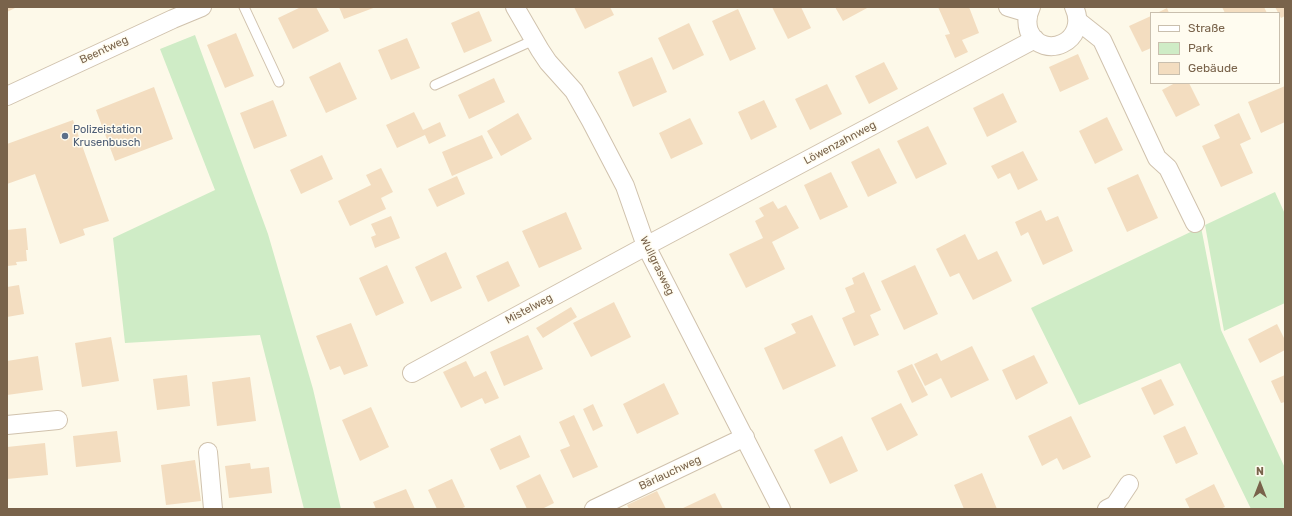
<!DOCTYPE html>
<html>
<head>
<meta charset="utf-8">
<style>
  body { margin:0 }
  #map { position:relative; width:1292px; height:516px; overflow:hidden; background:#fdf9e9; font-family:Rubik,sans-serif }
  canvas { display:block }
  .frame { position:absolute; inset:0; border:8px solid #79634b; pointer-events:none }
  .legend { position:absolute; left:1150px; top:12px; width:130px; height:72px; box-sizing:border-box; background:#fffcf0; border:1px solid #c9bfae; margin:0; padding:5px 7px; list-style:none; font-size:12px; color:#79634b }
  .legend li { display:flex; align-items:center; gap:8px; height:20px }
  .legend b { width:20px; border:1px solid #c9bfae }
  .north { position:absolute; left:1240px; top:464px; width:40px; height:40px; -webkit-text-stroke:3px #fffcf0; paint-order:stroke; rotate:0deg; font-size:11px; font-weight:700; line-height:16px; text-align:center; color:#79634b }
  .north::after { content:''; display:block; margin:auto; width:14px; height:18px; background:#79634b; clip-path:polygon(50% 0,100% 100%,50% 72%,0 100%) }
</style>
</head>
<body>
<div id="map">
<canvas width="1292" height="516"></canvas>
<div class="frame"></div>
<ul class="legend">
<li><b style="height:5px;background:#fff"></b>Straße</li>
<li><b style="height:11px;background:#cfecc6"></b>Park</li>
<li><b style="height:11px;background:#f3ddc0"></b>Gebäude</li>
</ul>
<div class="north">N</div>
</div>
<script>
const g = document.querySelector('canvas').getContext('2d');
g.lineJoin = 'round';
function fillPath(path, color) {
  g.fillStyle = color;
  g.fill(path, 'evenodd');
}
function strokePath(path, color, width, dash) {
  g.strokeStyle = color;
  g.lineWidth = width;
  g.lineCap = dash ? 'butt' : 'round';
  g.setLineDash(dash || []);
  g.stroke(path);
}
function label(font, color, halo, rows, align = 'center') {
  g.font = font + ' Rubik,sans-serif';
  g.lineWidth = 3;
  g.setLineDash([]);
  g.textBaseline = 'middle';
  g.strokeStyle = halo;
  g.fillStyle = color;
  for (const [text, x, y, turn = 0] of rows) {
    g.save();
    g.translate(x, y);
    g.rotate((+turn || 0) * Math.PI / 180);
    g.textAlign = isNaN(turn) ? turn : align;
    if (halo) g.strokeText(text, 0, 0);
    g.fillText(text, 0, 0);
    g.restore();
  }
}
const green = new Path2D(`
  M 195,35 L 268,234 L 313,389 L 341,509 L 304,509 L 260,335 L 125,343 L 113,238 L 215,190 L 160,49 Z
  M 1275,192 L 1285,214 L 1285,303 L 1224,331 L 1205,225 Z
  M 1201,227 L 1221,330 L 1285,468 L 1285,509 L 1251,509 L 1180,363 L 1079,405 L 1031,308 Z`);
const building = new Path2D(`
  M 7,7 L 17,7 L 7,12 Z
  M 301,7 L 316,7 L 329,31 L 293,49 L 278,18 Z
  M 339,7 L 376,7 L 344,19 Z
  M 574,7 L 610,7 L 614,15 L 585,29 Z
  M 772,7 L 801,7 L 811,28 L 788,39 Z
  M 835,7 L 869,7 L 843,21 Z
  M 938,7 L 969,7 L 979,33 L 962,40 L 968,52 L 955,58 L 945,35 L 950,34 Z
  M 1222,7 L 1264,7 L 1267,13 L 1225,13 Z
  M 1275,7 L 1285,7 L 1285,16 L 1281,18 Z
  M 1167,8 L 1169,13 L 1157,13 Z
  M 738,9 L 756,49 L 730,61 L 712,21 Z
  M 479,11 L 492,41 L 464,53 L 451,23 Z
  M 1151,16 L 1151,48 L 1142,52 L 1129,26 Z
  M 689,23 L 704,55 L 673,70 L 658,38 Z
  M 236,33 L 254,76 L 225,88 L 207,45 Z
  M 407,38 L 420,68 L 391,80 L 378,50 Z
  M 1078,54 L 1089,79 L 1060,92 L 1049,67 Z
  M 652,57 L 667,92 L 633,107 L 618,72 Z
  M 340,62 L 357,99 L 326,113 L 309,77 Z
  M 884,62 L 898,89 L 869,104 L 855,76 Z
  M 494,78 L 505,102 L 469,119 L 458,95 Z
  M 1175,83 L 1189,83 L 1200,105 L 1176,117 L 1162,90 Z
  M 827,84 L 842,114 L 810,130 L 795,99 Z
  M 1285,86 L 1285,122 L 1261,133 L 1248,102 Z
  M 154,87 L 173,139 L 115,161 L 96,110 Z
  M 1003,93 L 1017,122 L 987,137 L 973,108 Z
  M 273,100 L 287,136 L 254,149 L 240,113 Z
  M 764,100 L 777,127 L 751,140 L 738,112 Z
  M 414,112 L 423,130 L 440,122 L 446,136 L 429,144 L 425,135 L 397,148 L 386,125 Z
  M 518,113 L 532,139 L 501,156 L 487,131 Z
  M 1239,113 L 1251,139 L 1240,144 L 1253,173 L 1221,187 L 1202,146 L 1220,138 L 1214,125 Z
  M 1107,117 L 1123,150 L 1095,164 L 1079,131 Z
  M 690,118 L 703,144 L 671,159 L 659,133 Z
  M 73,120 L 109,221 L 83,229 L 85,235 L 60,244 L 35,174 L 7,184 L 7,144 Z
  M 928,126 L 947,164 L 916,179 L 897,141 Z
  M 482,135 L 493,158 L 452,176 L 442,152 Z
  M 879,148 L 897,183 L 868,197 L 851,162 Z
  M 1023,151 L 1038,180 L 1018,190 L 1010,173 L 998,179 L 991,166 Z
  M 322,155 L 333,179 L 301,194 L 290,170 Z
  M 381,168 L 393,192 L 381,198 L 386,209 L 350,226 L 338,201 L 371,185 L 366,175 Z
  M 831,172 L 848,207 L 820,220 L 804,185 Z
  M 1138,174 L 1158,218 L 1127,232 L 1107,188 Z
  M 457,176 L 465,194 L 437,207 L 428,189 Z
  M 773,201 L 778,209 L 786,205 L 799,228 L 772,242 L 785,269 L 746,288 L 729,254 L 763,238 L 755,221 L 764,216 L 759,208 Z
  M 1041,210 L 1046,221 L 1058,216 L 1073,251 L 1043,265 L 1028,232 L 1021,236 L 1015,222 Z
  M 566,212 L 582,249 L 539,268 L 522,231 Z
  M 391,216 L 400,238 L 375,248 L 371,237 L 376,235 L 371,224 Z
  M 26,228 L 28,250 L 26,250 L 27,261 L 16,262 L 17,265 L 7,266 L 7,230 Z
  M 965,234 L 978,260 L 997,251 L 1012,281 L 973,300 L 959,273 L 950,277 L 936,249 Z
  M 446,252 L 462,288 L 431,302 L 415,267 Z
  M 508,261 L 520,286 L 488,302 L 476,276 Z
  M 387,265 L 404,303 L 376,316 L 359,278 Z
  M 915,265 L 938,314 L 904,330 L 881,281 Z
  M 864,272 L 881,310 L 870,315 L 879,335 L 854,346 L 842,318 L 855,312 L 845,288 L 854,284 L 852,278 Z
  M 19,285 L 24,314 L 7,317 L 7,287 Z
  M 614,302 L 631,337 L 591,357 L 573,323 Z
  M 571,307 L 577,317 L 543,338 L 536,328 Z
  M 812,315 L 836,366 L 783,390 L 764,348 L 796,333 L 791,324 Z
  M 351,323 L 368,366 L 344,375 L 340,366 L 330,370 L 316,336 Z
  M 1277,324 L 1285,340 L 1285,350 L 1260,363 L 1248,339 Z
  M 528,335 L 543,369 L 504,386 L 490,352 Z
  M 111,337 L 119,381 L 82,387 L 75,343 Z
  M 972,346 L 989,380 L 951,398 L 941,378 L 925,386 L 914,364 L 937,353 L 941,361 Z
  M 1034,355 L 1048,383 L 1016,400 L 1002,370 Z
  M 38,356 L 43,390 L 7,395 L 7,361 Z
  M 466,361 L 474,377 L 486,371 L 499,398 L 485,404 L 482,398 L 461,408 L 443,372 Z
  M 912,364 L 928,395 L 912,403 L 897,371 Z
  M 187,375 L 190,406 L 157,410 L 153,379 Z
  M 1285,375 L 1285,402 L 1281,403 L 1271,381 Z
  M 250,377 L 256,421 L 217,426 L 212,382 Z
  M 1161,379 L 1174,405 L 1154,415 L 1141,388 Z
  M 664,383 L 679,414 L 637,434 L 623,404 Z
  M 901,403 L 918,435 L 887,451 L 871,418 Z
  M 593,404 L 603,426 L 593,431 L 583,409 Z
  M 371,407 L 389,447 L 360,461 L 342,420 Z
  M 574,415 L 598,467 L 573,478 L 560,450 L 570,446 L 559,422 Z
  M 1071,416 L 1091,457 L 1063,470 L 1057,458 L 1042,466 L 1028,436 Z
  M 1185,426 L 1198,454 L 1176,464 L 1163,436 Z
  M 117,431 L 121,462 L 76,467 L 73,436 Z
  M 520,435 L 530,457 L 500,470 L 490,449 Z
  M 842,436 L 858,471 L 830,484 L 814,450 Z
  M 45,443 L 48,475 L 7,479 L 7,447 Z
  M 195,460 L 201,501 L 166,505 L 161,465 Z
  M 250,463 L 251,469 L 269,467 L 272,493 L 229,498 L 225,466 Z
  M 982,473 L 997,509 L 964,509 L 954,485 Z
  M 540,474 L 554,503 L 542,509 L 527,509 L 516,486 Z
  M 452,479 L 465,507 L 460,509 L 437,509 L 428,490 Z
  M 1214,484 L 1225,507 L 1220,509 L 1190,509 L 1185,499 Z
  M 406,489 L 415,509 L 376,509 L 373,502 Z
  M 657,491 L 666,509 L 629,509 L 627,505 Z
  M 715,493 L 723,509 L 681,509 Z`);
const service = new Path2D(`
  M 244,7 L 279,82
  M 435,85 L 534,40`);
const minor = new Path2D(`
  M 515,7 L 540,50 L 548,62 L 574,91 L 591,121 L 625,186 L 646,246 L 781,509
  M 1008,7 L 1028,13
  M 1031,7 C 1027,15 1026,22 1029,31 C 1043,62 1090,41 1074,7
  M 1078,21 L 1102,40 L 1157,158 L 1168,168 L 1195,223
  M 7,96 L 173,19 L 202,7
  M 412,373 L 646,246 L 1035,39
  M 7,425 L 58,420
  M 208,452 L 213,509
  M 594,509 L 745,437
  M 1107,509 L 1115,505 L 1129,484`);
const markers = [
  [65,136,4,"#5c6f8a"]
];
const streetNames = [
  ["Beentweg",104,50,-25],
  ["Löwenzahnweg",840,143,-28],
  ["Wullgrasweg",657,266,64],
  ["Mistelweg",529,309,-28],
  ["Bärlauchweg",670,473,-25]
];
const serviceNames = [
  ["Polizeistation",73,130],
  ["Krusenbusch",73,143]
];
fillPath(green, '#cfecc6');
fillPath(building, '#f3ddc0');
strokePath(service, '#d0c2ad', 11);
strokePath(minor, '#d0c2ad', 20);
strokePath(service, '#fff', 9);
strokePath(minor, '#fff', 18);
for (const [x, y, r, color] of markers) {
  const dot = new Path2D();
  dot.arc(x, y, r, 0, 2 * Math.PI);
  g.fillStyle = color;
  g.fill(dot);
  strokePath(dot, '#fffcf0', 1.5);
}
label('11px', '#79634b', '#fffcf0', streetNames);
label('11px', '#4e5e75', '#fffcf0', serviceNames, 'left');
</script>
</body>
</html>
